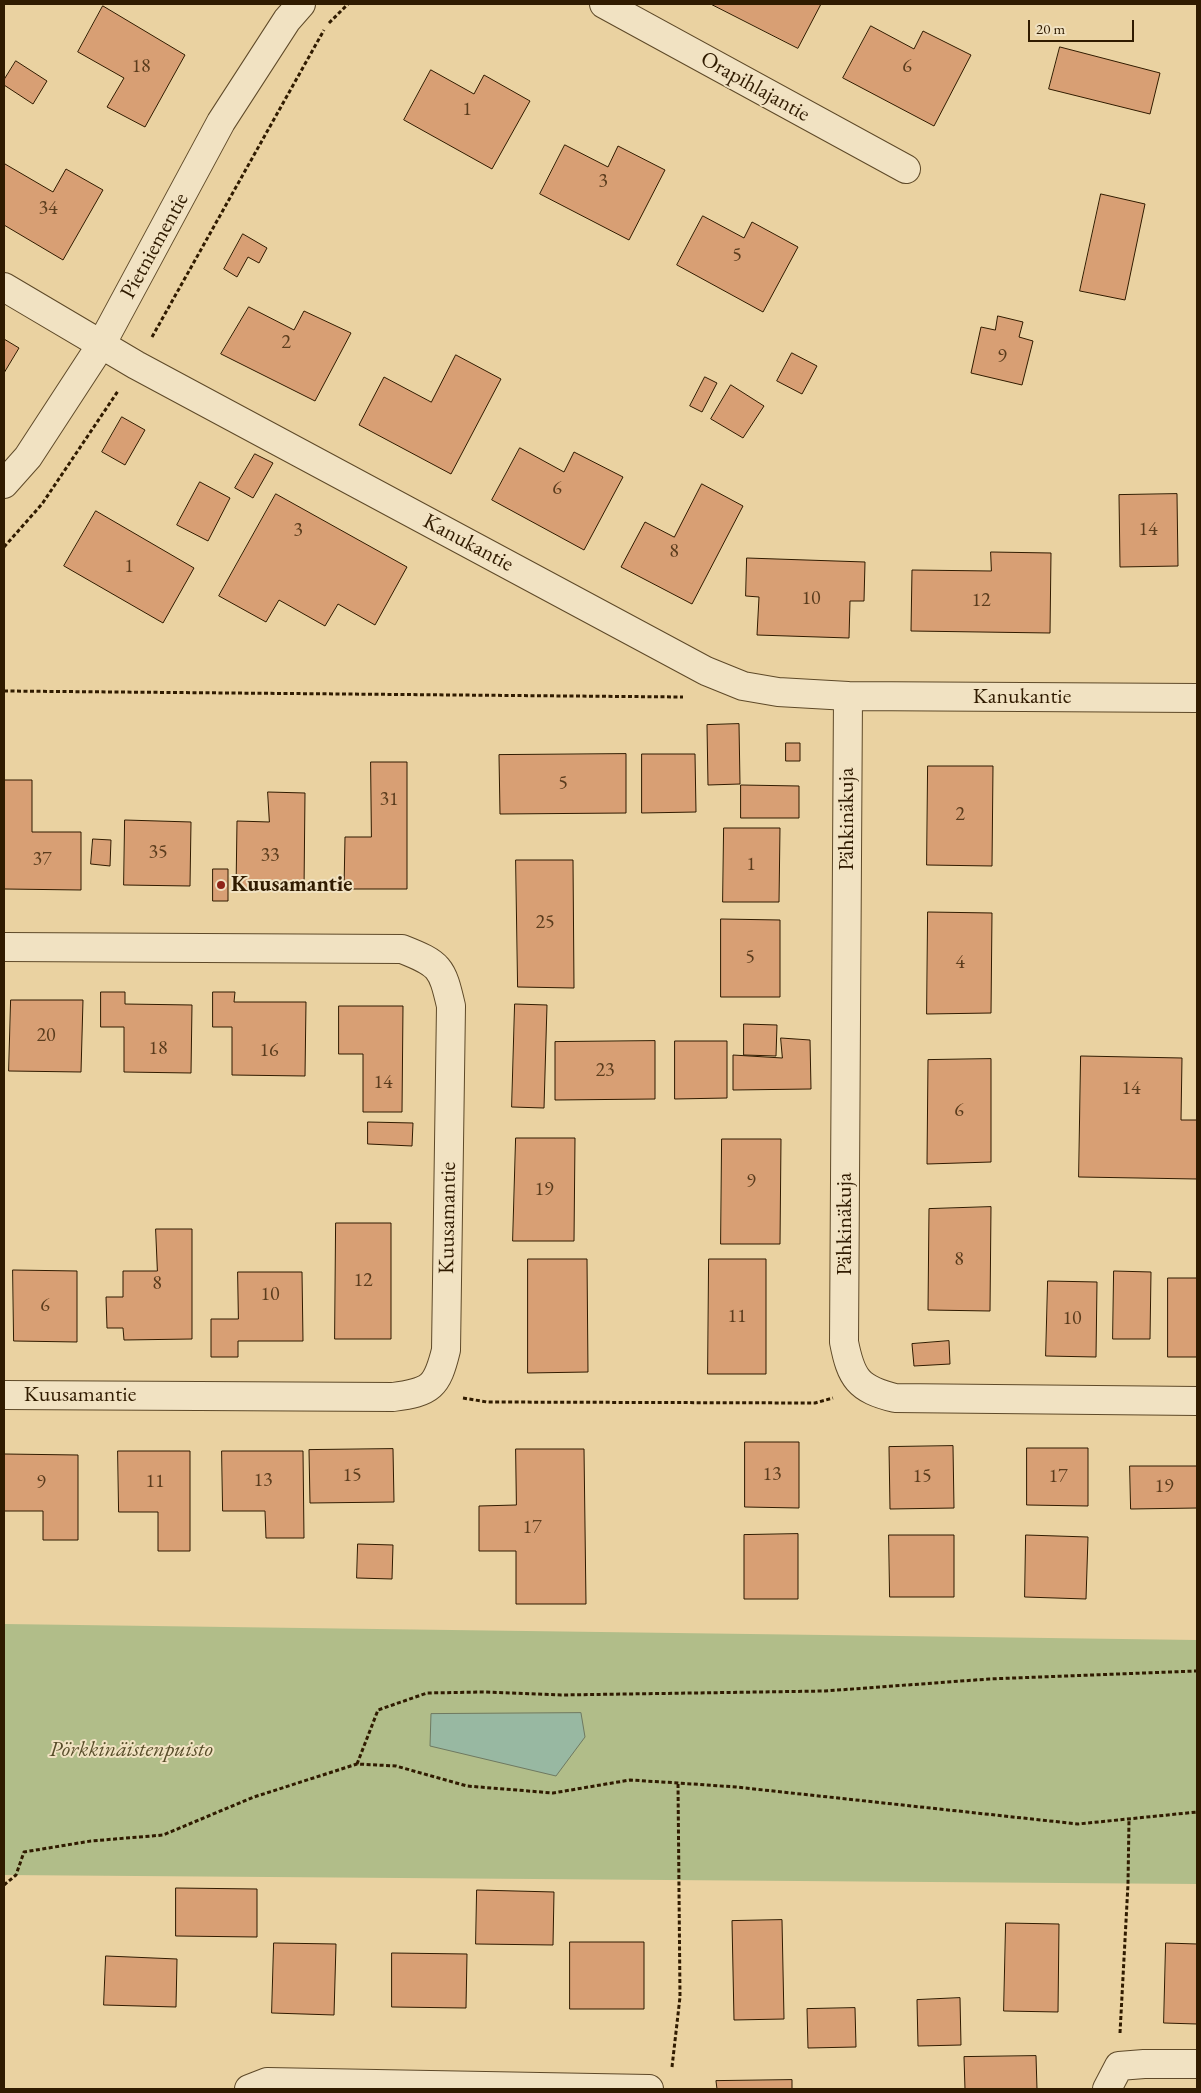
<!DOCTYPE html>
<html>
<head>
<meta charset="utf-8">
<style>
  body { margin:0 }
  #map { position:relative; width:1201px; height:2093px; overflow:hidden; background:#ead2a1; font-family:"EB Garamond",serif }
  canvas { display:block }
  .frame { position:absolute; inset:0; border:5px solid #301b00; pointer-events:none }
  .scale { position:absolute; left:1028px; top:20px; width:106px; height:22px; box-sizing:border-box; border:2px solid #301b00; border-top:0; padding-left:6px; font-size:15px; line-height:18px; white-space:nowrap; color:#301b00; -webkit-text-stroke:4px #f1e2c2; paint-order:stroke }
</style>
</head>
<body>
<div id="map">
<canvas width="1201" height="2093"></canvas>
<div class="frame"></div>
<div class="scale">20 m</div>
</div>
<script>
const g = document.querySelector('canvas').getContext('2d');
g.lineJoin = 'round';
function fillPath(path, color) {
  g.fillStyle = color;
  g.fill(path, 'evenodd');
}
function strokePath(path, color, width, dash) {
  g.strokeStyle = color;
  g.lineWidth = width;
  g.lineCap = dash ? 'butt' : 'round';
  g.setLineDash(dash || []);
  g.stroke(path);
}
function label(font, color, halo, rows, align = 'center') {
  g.font = font + ' "EB Garamond",serif';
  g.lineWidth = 4;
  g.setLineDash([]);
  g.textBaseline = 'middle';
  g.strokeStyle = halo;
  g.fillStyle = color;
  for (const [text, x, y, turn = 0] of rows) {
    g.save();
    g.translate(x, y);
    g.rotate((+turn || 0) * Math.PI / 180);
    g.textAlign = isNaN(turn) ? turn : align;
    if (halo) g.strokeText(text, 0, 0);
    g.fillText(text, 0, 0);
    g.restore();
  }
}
const green = new Path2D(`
  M 4,1624 L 1197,1640 L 1197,1884 L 4,1875 Z`);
const water = new Path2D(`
  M 581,1713 L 585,1737 L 556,1776 L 430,1746 L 431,1714 Z`);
const building = new Path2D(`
  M 711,4 L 821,4 L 798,48 Z
  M 103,6 L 185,55 L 145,127 L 107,107 L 124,78 L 78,52 Z
  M 871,26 L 914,49 L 923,31 L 971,55 L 934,126 L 843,78 Z
  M 1060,47 L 1160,73 L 1150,114 L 1049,89 Z
  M 16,61 L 47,81 L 33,104 L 4,85 L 4,80 Z
  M 431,70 L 474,94 L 484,75 L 530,101 L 492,169 L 404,120 Z
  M 565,145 L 608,167 L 618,146 L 665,170 L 629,240 L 540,194 Z
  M 5,164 L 53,192 L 66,169 L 103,190 L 63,260 L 4,225 L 4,166 Z
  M 1101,194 L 1145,204 L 1125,300 L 1080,291 Z
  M 703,216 L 744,238 L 752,222 L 798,247 L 763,312 L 677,265 Z
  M 243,234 L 267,248 L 259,263 L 248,257 L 237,277 L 224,269 Z
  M 249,307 L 294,330 L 304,311 L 351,333 L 315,401 L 221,354 Z
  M 998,316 L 1023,322 L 1019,337 L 1033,341 L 1022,385 L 971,373 L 981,327 L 995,330 Z
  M 4,339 L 19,348 L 4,373 Z
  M 792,353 L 817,366 L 802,394 L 777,381 Z
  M 456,355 L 501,379 L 451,474 L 359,425 L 384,377 L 431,402 Z
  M 705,377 L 717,383 L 702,412 L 690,406 Z
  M 731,385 L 764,406 L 743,438 L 711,419 Z
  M 122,417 L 145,430 L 125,465 L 102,452 Z
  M 520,448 L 564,472 L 574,452 L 623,477 L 584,550 L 492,500 Z
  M 255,454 L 273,463 L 253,498 L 235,488 Z
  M 200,482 L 230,498 L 208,541 L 177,525 Z
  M 702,484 L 743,506 L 692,604 L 621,567 L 645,522 L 674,537 Z
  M 276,494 L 407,567 L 375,625 L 338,604 L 325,626 L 279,600 L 266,622 L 219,596 Z
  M 1177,494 L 1178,566 L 1120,567 L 1119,495 Z
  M 96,511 L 194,568 L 163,623 L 64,566 Z
  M 991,552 L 1051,553 L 1050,633 L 911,631 L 912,570 L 991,571 Z
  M 747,558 L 865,562 L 864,601 L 850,601 L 849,638 L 757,635 L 759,597 L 746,596 Z
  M 739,724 L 740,784 L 708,785 L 707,725 Z
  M 786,743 L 800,743 L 800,761 L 786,761 Z
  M 626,754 L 626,813 L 500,814 L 499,755 Z
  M 642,754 L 695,754 L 696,812 L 642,813 Z
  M 371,762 L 407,762 L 407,889 L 344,889 L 345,837 L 371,837 Z
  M 928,766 L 993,766 L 992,866 L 927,865 Z
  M 4,780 L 32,780 L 32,832 L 81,832 L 81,890 L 4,889 Z
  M 741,785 L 799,786 L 799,818 L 741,818 Z
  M 268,792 L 305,793 L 304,890 L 236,891 L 237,821 L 269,822 Z
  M 125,820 L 191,822 L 190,886 L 124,885 Z
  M 724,828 L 780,828 L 779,902 L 723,902 Z
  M 93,839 L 111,840 L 110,866 L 91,864 Z
  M 516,860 L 573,860 L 574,988 L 518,987 Z
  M 213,869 L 228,869 L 228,901 L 213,901 Z
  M 928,912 L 992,913 L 991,1013 L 927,1014 Z
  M 721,919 L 780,920 L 780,997 L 721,997 Z
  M 101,992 L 125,992 L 125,1004 L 192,1005 L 191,1073 L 124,1072 L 124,1027 L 101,1027 Z
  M 213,992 L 235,992 L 234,1002 L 306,1002 L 305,1076 L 232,1075 L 232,1027 L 213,1027 Z
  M 11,1000 L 83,1000 L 81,1072 L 9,1071 Z
  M 515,1004 L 547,1005 L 544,1108 L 512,1107 Z
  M 339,1006 L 403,1006 L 402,1112 L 363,1112 L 363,1054 L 339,1054 Z
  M 744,1024 L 777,1025 L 776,1056 L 744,1055 Z
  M 781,1038 L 810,1040 L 811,1089 L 733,1090 L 733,1055 L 782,1058 Z
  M 655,1041 L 655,1099 L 555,1100 L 555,1042 Z
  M 675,1041 L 727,1041 L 727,1098 L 675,1099 Z
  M 1081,1056 L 1182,1058 L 1181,1120 L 1197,1120 L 1197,1179 L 1079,1177 Z
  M 991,1059 L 991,1162 L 927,1164 L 928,1060 Z
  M 368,1122 L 413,1123 L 412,1146 L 368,1144 Z
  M 516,1138 L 575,1138 L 574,1241 L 513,1241 Z
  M 722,1139 L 781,1139 L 780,1244 L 721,1244 Z
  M 991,1207 L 990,1311 L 928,1310 L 929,1209 Z
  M 336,1223 L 391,1223 L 391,1339 L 335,1339 Z
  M 156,1229 L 192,1229 L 192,1339 L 124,1340 L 123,1328 L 107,1328 L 106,1297 L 123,1297 L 123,1271 L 157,1271 Z
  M 528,1259 L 587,1259 L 588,1372 L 528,1373 Z
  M 709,1259 L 766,1259 L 766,1374 L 708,1374 Z
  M 13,1270 L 77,1271 L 77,1342 L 14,1341 Z
  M 1114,1271 L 1151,1272 L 1150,1339 L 1113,1339 Z
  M 238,1272 L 302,1272 L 303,1341 L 238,1341 L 238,1357 L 211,1357 L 211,1319 L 238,1319 Z
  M 1168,1278 L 1197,1278 L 1197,1357 L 1168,1357 Z
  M 1048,1281 L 1097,1282 L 1096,1357 L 1046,1356 Z
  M 949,1341 L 950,1364 L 914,1366 L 912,1344 Z
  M 745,1442 L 799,1442 L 799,1508 L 745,1507 Z
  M 953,1446 L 954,1508 L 890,1509 L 889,1447 Z
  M 1027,1448 L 1088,1448 L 1088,1506 L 1027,1505 Z
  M 393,1449 L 394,1502 L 310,1503 L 309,1450 Z
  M 516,1449 L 584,1449 L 586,1604 L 516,1604 L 516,1551 L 479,1551 L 479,1506 L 516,1505 Z
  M 118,1451 L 190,1451 L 190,1551 L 158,1551 L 158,1512 L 119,1512 Z
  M 222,1451 L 303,1451 L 304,1538 L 266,1538 L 265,1511 L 223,1511 Z
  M 4,1454 L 78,1455 L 78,1540 L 43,1540 L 43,1511 L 4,1511 Z
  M 1130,1466 L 1197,1466 L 1197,1508 L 1131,1509 Z
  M 798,1534 L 798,1599 L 744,1599 L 744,1535 Z
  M 889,1535 L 954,1535 L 954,1597 L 890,1597 Z
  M 1026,1535 L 1088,1537 L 1086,1599 L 1025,1597 Z
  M 358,1544 L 393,1545 L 392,1579 L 357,1578 Z
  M 176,1888 L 257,1889 L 257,1937 L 176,1936 Z
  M 477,1890 L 554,1892 L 553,1945 L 476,1944 Z
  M 782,1920 L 784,2019 L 734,2020 L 732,1921 Z
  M 1006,1923 L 1059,1924 L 1058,2012 L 1004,2011 Z
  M 570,1942 L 644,1942 L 644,2009 L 570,2009 Z
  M 274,1943 L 336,1944 L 334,2015 L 272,2013 Z
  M 1166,1943 L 1197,1944 L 1197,2024 L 1164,2023 Z
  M 392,1953 L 467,1954 L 466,2008 L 392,2007 Z
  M 106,1956 L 177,1959 L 176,2007 L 104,2005 Z
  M 960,1998 L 961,2045 L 918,2046 L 917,2000 Z
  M 855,2008 L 856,2047 L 808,2048 L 807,2009 Z
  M 1036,2056 L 1037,2089 L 965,2089 L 964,2057 Z
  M 792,2080 L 792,2089 L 717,2089 L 716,2081 Z`);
const path = new Path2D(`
  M 329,23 L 348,4
  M 152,337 L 324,30
  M 4,547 L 42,504 L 118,391
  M 4,691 L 683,697
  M 463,1398 L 487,1402 L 815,1403 L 833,1398
  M 357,1764 L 378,1710 L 427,1693 L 483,1692 L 561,1695 L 825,1691 L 989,1679 L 1197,1671
  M 4,1885 L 16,1875 L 24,1852 L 91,1841 L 163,1835 L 254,1797 L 357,1764 L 396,1766 L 467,1786 L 553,1793 L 630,1780 L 678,1783 L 736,1787 L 1078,1824 L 1197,1812
  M 1120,2033 L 1128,1884 L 1129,1819
  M 672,2067 L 680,1997 L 678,1783`);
const minor = new Path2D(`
  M 604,4 L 906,169
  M 4,287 L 136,365 L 706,671 L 743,686 L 778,692 L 848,696
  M 4,484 L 28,457 L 101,345 L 221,122 L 287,20 L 301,4
  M 1197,698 L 848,696 L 844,1342 C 851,1378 858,1389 895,1398 L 1197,1401
  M 4,947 L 402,949 C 440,964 442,967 451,1006 L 446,1350 C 437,1387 431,1392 393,1397 L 4,1395
  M 249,2089 L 267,2082 L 649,2089
  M 1107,2089 L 1119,2066 L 1144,2064 L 1197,2064`);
const markers = [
  [221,885,5,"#8f2418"]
];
const numberNames = [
  ["18",141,67],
  ["6",907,67],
  ["1",467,110],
  ["3",603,182],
  ["34",48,209],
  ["5",737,256],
  ["2",286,343],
  ["9",1002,357],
  ["6",557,489],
  ["14",1148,530],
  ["3",298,531],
  ["8",674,552],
  ["1",129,567],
  ["10",811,599],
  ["12",981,601],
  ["5",563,784],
  ["31",389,800],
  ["2",960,815],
  ["35",158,853],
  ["33",270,856],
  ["37",42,860],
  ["1",751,865],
  ["25",545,923],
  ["5",750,958],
  ["4",960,963],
  ["20",46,1036],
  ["18",158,1049],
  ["16",269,1051],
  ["23",605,1071],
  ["14",383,1083],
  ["14",1131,1089],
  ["6",959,1111],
  ["9",751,1182],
  ["19",544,1190],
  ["8",959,1260],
  ["12",363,1281],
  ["8",157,1284],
  ["10",270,1295],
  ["6",45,1306],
  ["11",737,1317],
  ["10",1072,1319],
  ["13",772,1475],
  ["15",352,1476],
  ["15",922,1477],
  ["17",1058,1477],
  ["13",263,1481],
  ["11",155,1482],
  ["9",41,1483],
  ["19",1164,1487],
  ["17",532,1528]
];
const streetNames = [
  ["Orapihlajantie",755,87,29],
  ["Pietniementie",155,246,-61],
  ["Kanukantie",468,543,28],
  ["Kanukantie",1022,697],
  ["Pähkinäkuja",847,819,-90],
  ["Kuusamantie",448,1218,-89],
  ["Pähkinäkuja",845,1224,-90],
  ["Kuusamantie",80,1395]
];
const poiNames = [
  ["Kuusamantie",231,885]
];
const parkNames = [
  ["Pörkkinäistenpuisto",131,1750]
];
fillPath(green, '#b1bd89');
fillPath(water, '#98b8a2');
strokePath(water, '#6e7961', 1);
fillPath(building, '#d89f74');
strokePath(building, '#301b00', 1);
strokePath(minor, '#5e4928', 30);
strokePath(path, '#301b00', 3, [4, 2.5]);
strokePath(minor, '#f1e2c2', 28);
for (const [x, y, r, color] of markers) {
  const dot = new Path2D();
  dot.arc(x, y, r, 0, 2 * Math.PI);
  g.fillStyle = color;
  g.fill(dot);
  strokePath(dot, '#f1e2c2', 2);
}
label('20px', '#5a3c1d', null, numberNames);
label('22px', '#301b00', '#f1e2c2', streetNames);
label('bold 22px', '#301b00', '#f1e2c2', poiNames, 'left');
label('italic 22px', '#574c29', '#f1e2c2', parkNames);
</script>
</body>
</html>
